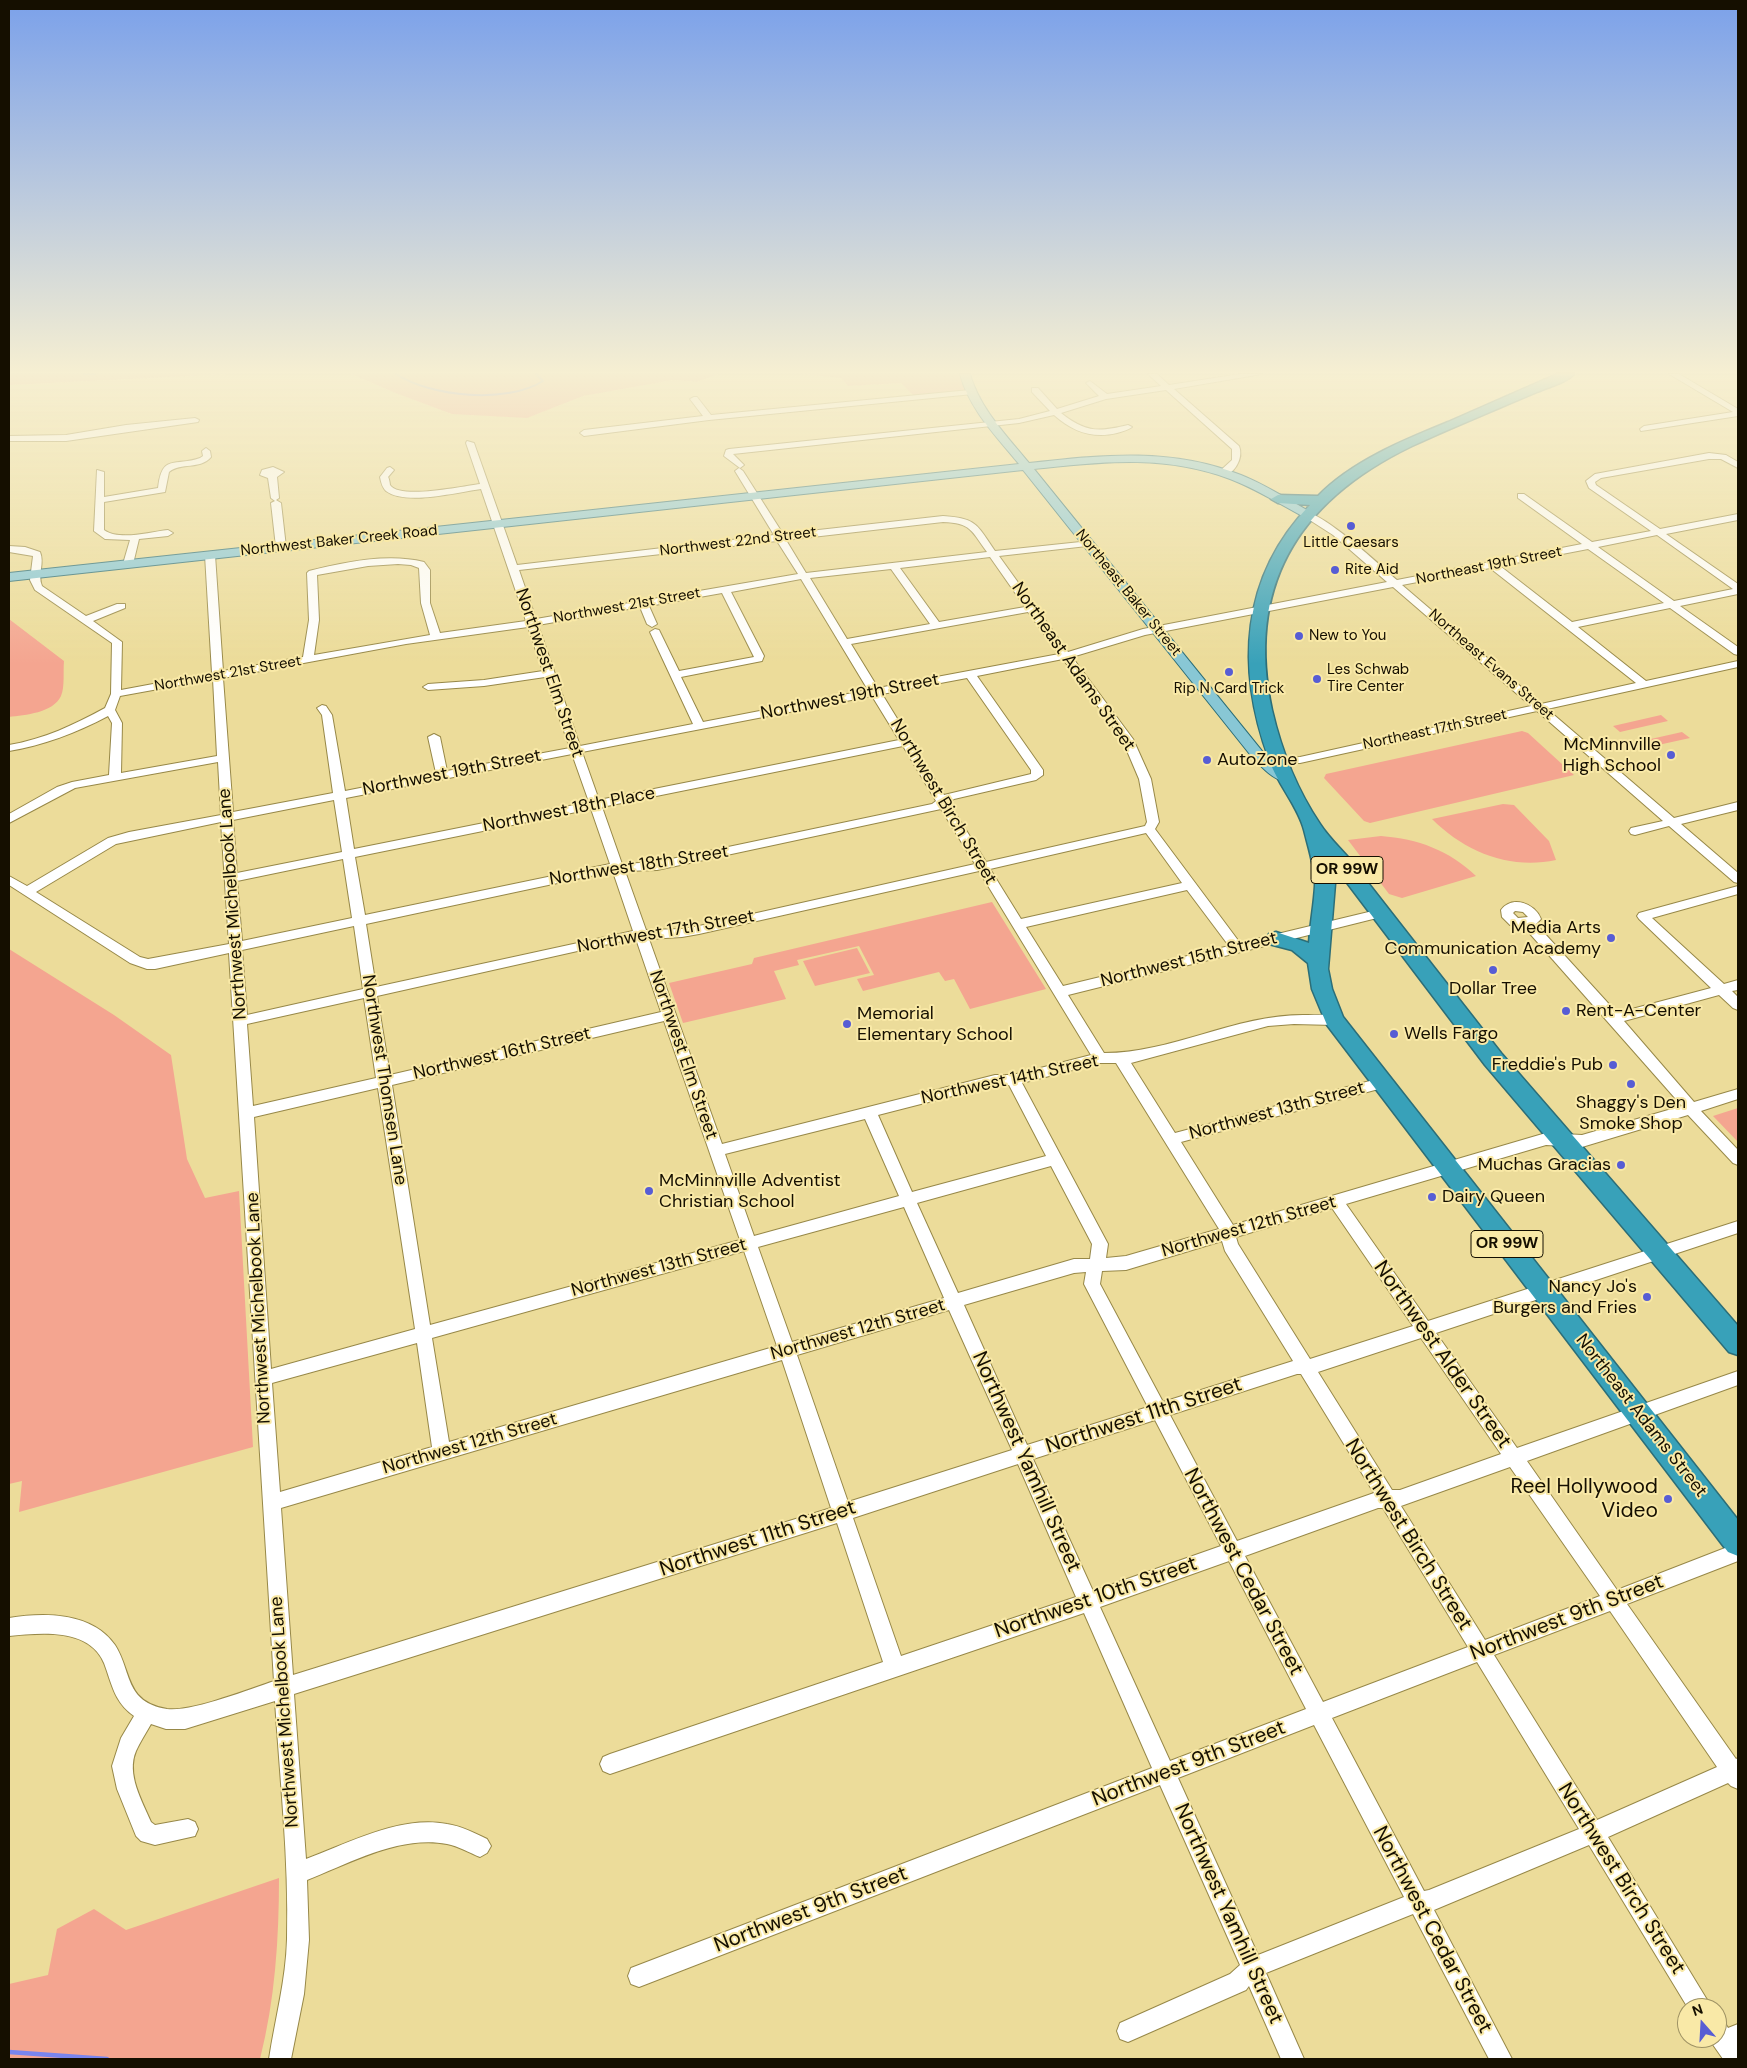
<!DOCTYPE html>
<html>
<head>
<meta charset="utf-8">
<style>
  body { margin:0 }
  #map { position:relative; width:1747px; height:2068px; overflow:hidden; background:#ecdc9a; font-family:"DM Sans",sans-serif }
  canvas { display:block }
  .frame { position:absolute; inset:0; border:10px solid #150f00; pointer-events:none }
  .north { position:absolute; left:1677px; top:1998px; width:50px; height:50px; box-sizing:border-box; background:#f9e9a7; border:1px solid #9e9264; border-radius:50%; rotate:341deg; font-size:14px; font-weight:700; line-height:20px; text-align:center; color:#150f00 }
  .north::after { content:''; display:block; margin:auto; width:18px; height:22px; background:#575dd4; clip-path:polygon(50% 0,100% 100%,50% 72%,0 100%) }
</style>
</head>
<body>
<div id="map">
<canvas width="1747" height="2068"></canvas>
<div class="frame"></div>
<div class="north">N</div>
</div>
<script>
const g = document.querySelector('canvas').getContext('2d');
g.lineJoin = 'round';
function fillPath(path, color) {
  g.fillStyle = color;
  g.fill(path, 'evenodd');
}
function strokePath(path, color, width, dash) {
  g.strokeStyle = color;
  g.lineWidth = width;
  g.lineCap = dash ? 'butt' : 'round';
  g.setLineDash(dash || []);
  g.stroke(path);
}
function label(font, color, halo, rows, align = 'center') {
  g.font = font + ' "DM Sans",sans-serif';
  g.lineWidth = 4;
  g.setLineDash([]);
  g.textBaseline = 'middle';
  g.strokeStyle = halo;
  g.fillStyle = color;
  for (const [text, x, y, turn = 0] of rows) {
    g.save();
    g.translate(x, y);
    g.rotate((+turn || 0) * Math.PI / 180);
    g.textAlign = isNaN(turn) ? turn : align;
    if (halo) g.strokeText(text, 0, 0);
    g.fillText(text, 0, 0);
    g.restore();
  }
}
const green = new Path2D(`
  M 9,374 L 227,374 L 9,385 Z
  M 351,374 L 718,374 L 697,382 L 673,380 L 583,396 L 527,418 L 452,414 L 398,394 Z
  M 802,374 L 965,374 L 970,392 L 914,396 L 901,383 L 848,386 L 841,378 Z
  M 9,619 L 64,661 C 63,671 65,687 61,696 C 53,713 25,715 9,717 Z
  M 1661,715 L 1668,721 L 1620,732 L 1613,726 Z
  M 1522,731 L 1528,733 L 1574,775 L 1370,823 L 1364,821 L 1324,778 L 1326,774 Z
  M 1682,732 L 1690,738 L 1640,749 L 1633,743 Z
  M 1503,804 L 1514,805 L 1549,841 L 1556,860 C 1510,870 1465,852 1432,819 Z
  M 1381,836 C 1418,839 1449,850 1476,876 L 1402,898 L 1389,894 L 1348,840 Z
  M 992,902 L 1046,989 L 970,1009 L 954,979 L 945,981 L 939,972 L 863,991 L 857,979 L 874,975 L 859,946 L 797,960 L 799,965 L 774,971 L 786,999 L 683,1023 L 669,983 L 752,964 L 754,958 Z
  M 857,948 L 870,973 L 815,986 L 803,961 Z
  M 9,949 L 114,1015 L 171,1055 L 187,1159 L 205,1198 L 239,1191 L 253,1447 L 19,1512 L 22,1481 L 9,1484 Z
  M 1738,1108 L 1738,1142 L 1713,1116 Z
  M 279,1878 C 279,1939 275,2000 260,2059 L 9,2059 L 9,1984 L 48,1975 L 57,1929 L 94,1909 L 126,1930 Z`);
const streamFar1 = new Path2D(`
  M 84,374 L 95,374
  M 396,374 C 431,397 507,404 543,381 L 536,374`);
const stream = new Path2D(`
  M 9,2052 L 107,2059`);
const minor = new Path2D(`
  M 1148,374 L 1157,374 L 1169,385 L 1240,374 L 1262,374 L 1174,389 L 1239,446 C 1244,458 1234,477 1220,475 L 1220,471 L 1232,460 L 1232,449 L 1166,390 L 1106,399 L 1061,413 C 1086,433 1099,432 1128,425 L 1132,427 C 1128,430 1123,431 1117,433 C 1093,439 1073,432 1054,415 L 1019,423 L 733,454 L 744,465 L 740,468 L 724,456 L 726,450 L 729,449 L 1019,419 L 1050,411 L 1032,392 L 1032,388 L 1038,388 L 1057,409 L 1099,396 L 1086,383 L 1090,381 L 1107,394 L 1161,386 Z
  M 1669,374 L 1679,374 L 1738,409 L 1738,416 L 1641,431 L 1640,429 L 1644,426 L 1733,412 Z
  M 970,390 L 974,392 L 973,394 L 709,420 L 584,436 L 580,433 L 584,430 L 703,416 L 690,399 L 694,397 L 697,397 L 711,415 Z
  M 195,418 L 199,420 L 198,422 L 66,441 L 9,441 L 9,436 L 66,435 L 126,425 Z
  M 467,441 L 474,443 L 517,565 L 774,535 L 735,471 L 739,468 L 743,471 L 783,534 L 943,516 C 977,518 977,525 995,551 L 1090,541 L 1092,543 L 1087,546 L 999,556 L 1068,652 L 1143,629 L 1387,582 L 1333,535 L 1305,517 L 1305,513 C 1321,510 1382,567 1397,580 L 1582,544 L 1518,498 L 1518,494 L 1524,494 L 1592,542 L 1651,531 L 1589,488 L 1586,481 L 1595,474 L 1709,453 L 1726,455 L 1738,462 L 1738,468 L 1721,459 L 1709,459 L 1601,478 L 1595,482 L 1596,485 L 1660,529 L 1738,514 L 1738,520 L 1666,534 L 1738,584 L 1738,594 L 1680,606 L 1738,647 L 1738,655 L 1734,654 L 1670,608 L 1578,627 L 1646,681 L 1738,661 L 1738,667 L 1547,709 L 1674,818 L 1738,802 L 1738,810 L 1681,824 L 1738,873 L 1738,883 L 1734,882 L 1669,826 L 1635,835 L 1631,834 L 1629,831 L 1631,828 L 1663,821 L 1537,711 L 1300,763 L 1274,763 L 1272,761 L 1274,759 L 1300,757 L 1531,706 L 1393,587 L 1145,635 L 1072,657 L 1133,739 L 1151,779 L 1159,822 L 1155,829 L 1240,943 L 1381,909 L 1387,913 L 1381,917 L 1068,995 L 1104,1053 C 1174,1053 1238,1013 1308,1015 C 1318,1015 1329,1014 1339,1017 L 1341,1020 L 1339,1023 L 1334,1025 L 1294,1024 L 1268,1026 L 1131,1063 L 1175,1133 L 1381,1078 L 1386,1079 L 1388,1083 L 1386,1087 L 1181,1142 L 1233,1225 L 1546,1133 L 1582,1135 L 1682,1106 L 1524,927 L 1510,925 L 1502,917 L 1501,910 C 1512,895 1535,903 1541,919 L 1536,924 L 1617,1013 L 1711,988 L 1639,919 L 1637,916 L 1639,913 L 1738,886 L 1738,894 L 1652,918 L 1724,984 L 1738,980 L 1738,990 L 1732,991 L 1738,997 L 1738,1010 L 1733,1008 L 1719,995 L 1624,1021 L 1694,1102 L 1738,1089 L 1738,1099 L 1701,1111 L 1738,1150 L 1738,1165 L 1733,1163 L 1688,1115 L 1582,1147 L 1546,1145 L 1346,1204 L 1428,1321 L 1738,1221 L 1738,1233 L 1436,1333 L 1517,1448 L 1738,1371 L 1738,1385 L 1527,1461 L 1617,1590 L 1738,1543 L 1738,1561 L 1627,1604 L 1736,1759 L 1738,1758 L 1738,1789 L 1731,1786 L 1728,1783 L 1608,1837 L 1712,2008 L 1688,2008 L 1589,1845 L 1434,1910 L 1512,2059 L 1489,2059 L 1413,1914 L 1266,1973 L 1304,2059 L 1281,2059 L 1249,1986 L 1246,1990 L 1128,2042 L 1120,2039 L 1117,2031 L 1120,2023 L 1230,1974 L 1240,1965 L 1160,1785 L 639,1987 L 631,1984 L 628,1976 L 631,1968 L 1152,1768 L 1084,1613 L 610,1774 L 603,1771 L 600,1764 L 603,1757 L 610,1754 L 883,1662 L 837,1523 L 294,1694 L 306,1859 C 349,1843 400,1815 447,1824 C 461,1826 475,1833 487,1839 L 491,1846 L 487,1853 L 480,1857 C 470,1853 458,1846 447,1844 C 400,1835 350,1863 307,1880 L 309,1940 L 304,1994 L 291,2059 L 269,2059 C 275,2019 286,1980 287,1939 C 289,1860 280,1780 275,1701 L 185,1729 L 166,1729 L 151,1724 C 146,1733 140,1742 136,1751 C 126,1774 142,1801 151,1822 L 155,1825 L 188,1819 L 195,1822 L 198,1829 L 195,1836 L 155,1845 L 141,1841 L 136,1836 L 117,1789 L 112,1766 L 121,1738 L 134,1716 C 114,1702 112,1684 104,1663 C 89,1627 39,1633 9,1636 L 9,1618 C 44,1612 92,1612 115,1645 C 132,1671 124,1702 167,1709 C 191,1712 248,1690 274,1681 L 229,953 L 155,969 L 147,969 L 130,963 L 9,885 L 9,876 L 27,886 L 108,838 L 129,832 L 221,815 L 218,762 L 75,788 L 9,823 L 9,814 L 57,787 L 72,782 L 109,775 L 112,723 L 108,716 C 76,733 44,745 9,751 L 9,745 C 44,739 74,725 105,708 L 111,694 L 112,643 L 35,590 L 30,580 L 33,556 L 9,552 L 9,546 L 25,547 L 40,552 C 45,563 37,575 42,586 L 86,616 L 117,604 L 125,604 L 125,608 L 93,621 L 122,642 L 121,690 L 212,673 L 205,555 L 210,552 L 215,555 L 223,671 L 303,657 L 309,620 L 307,573 L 309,571 C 345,562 388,553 424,562 L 430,570 L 430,603 L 440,633 L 526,621 L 481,489 C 458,492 406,506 386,491 C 382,487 381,482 380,477 L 387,468 L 390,467 L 394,470 L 388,477 C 389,478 390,484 390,485 C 400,500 463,486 480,484 L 466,443 ZM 943,522 C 971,523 971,530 987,552 L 806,573 L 786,540 ZM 1657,535 L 1733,589 L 1674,601 L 1598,547 ZM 777,541 L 798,574 L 536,619 L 519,570 ZM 1588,549 L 1664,603 L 1572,622 L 1500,566 ZM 990,557 L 1025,607 L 939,622 L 900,568 ZM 398,564 L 411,565 L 419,568 L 421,603 L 430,635 L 314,655 L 319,620 L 317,575 L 368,566 ZM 1490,568 L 1636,683 L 1541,704 L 1402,585 ZM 891,569 L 930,624 L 847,639 L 810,578 ZM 801,579 L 868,690 L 703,722 L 681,677 L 762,661 L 764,656 L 731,592 ZM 722,593 L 754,657 L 679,671 L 659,630 L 655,629 L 650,632 L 693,724 L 580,746 L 538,625 L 640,607 L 647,624 L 652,627 L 657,624 L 649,606 ZM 1028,612 L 1059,654 L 878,688 L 851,644 ZM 528,627 L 543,671 L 484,680 L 428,684 L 423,687 L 428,690 L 484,686 L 545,677 L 570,748 L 447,771 L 440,737 L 434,734 L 428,737 L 436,773 L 345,791 L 332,715 L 326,706 L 322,705 L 317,708 L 322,715 L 333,793 L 233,812 L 223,678 L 406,644 ZM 1063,659 L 1122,739 L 1139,779 L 1147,822 L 1145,826 L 986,862 L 949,803 L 954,799 L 1036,780 L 1043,775 L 1043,770 L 977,676 ZM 967,678 L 1031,770 L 1031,774 L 944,795 L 882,694 ZM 213,679 L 217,756 L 121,773 L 122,723 L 115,710 L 120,696 ZM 872,696 L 899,740 L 599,800 L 582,752 ZM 903,746 L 936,801 L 932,804 L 657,862 L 622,864 L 602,807 ZM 572,754 L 589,802 L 354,849 L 346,798 ZM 334,800 L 342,852 L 237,873 L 233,820 ZM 591,809 L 610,864 L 365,915 L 355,857 ZM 941,809 L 975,864 L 699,926 L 682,929 L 646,930 L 625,871 L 657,870 ZM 221,822 L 229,944 L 148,959 L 140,957 L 36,892 L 116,844 ZM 1146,833 L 1182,883 L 1021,919 L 990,869 ZM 343,859 L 352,918 L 242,941 L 237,881 ZM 979,871 L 1091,1055 L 1013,1075 L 995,1075 L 722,1144 L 649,939 L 682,937 L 699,934 ZM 609,872 L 613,872 L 633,931 L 376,987 L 366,924 ZM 1187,890 L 1229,946 L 1063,986 L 1026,927 ZM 1515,911 L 1523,912 L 1528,917 L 1518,918 L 1513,913 ZM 354,926 L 363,989 L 247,1015 L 242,950 ZM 631,939 L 636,939 L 661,1012 L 390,1075 L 377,996 ZM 364,998 L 376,1078 L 253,1106 L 247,1024 ZM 664,1021 L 740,1240 L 430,1325 L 392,1085 ZM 1100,1063 L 1116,1063 L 1219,1229 L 1126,1256 L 1106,1258 L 1108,1244 L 1022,1083 ZM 995,1085 L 1009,1085 L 1046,1156 L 912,1192 L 878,1115 ZM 378,1088 L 415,1329 L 271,1369 L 254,1117 ZM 865,1119 L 899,1196 L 754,1236 L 725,1154 ZM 1051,1166 L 1092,1244 L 1090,1259 L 1074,1259 L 958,1293 L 917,1203 ZM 904,1207 L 944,1298 L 792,1342 L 758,1247 ZM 1332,1208 L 1413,1326 L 1310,1359 L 1238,1244 L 1236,1237 ZM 1222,1241 L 1225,1251 L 1293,1361 L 1163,1402 L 1100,1284 L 1102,1271 L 1126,1270 ZM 744,1251 L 777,1346 L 449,1442 L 432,1338 ZM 1086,1272 L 1084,1284 L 1148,1407 L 1027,1445 L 964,1305 L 1074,1273 ZM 949,1310 L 1012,1450 L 848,1502 L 797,1355 ZM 1421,1338 L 1501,1454 L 1400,1490 L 1392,1490 L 1318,1372 ZM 417,1343 L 432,1447 L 280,1492 L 272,1383 ZM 782,1360 L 831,1508 L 293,1675 L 281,1508 ZM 1297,1374 L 1301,1374 L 1374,1493 L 1237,1541 L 1170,1415 ZM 1155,1420 L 1221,1546 L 1093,1591 L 1033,1459 ZM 1018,1464 L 1076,1597 L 901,1656 L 853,1518 ZM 1510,1467 L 1600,1596 L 1485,1640 L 1401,1506 ZM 1378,1508 L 1383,1508 L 1468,1647 L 1323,1702 L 1245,1556 ZM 1229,1561 L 1306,1709 L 1170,1761 L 1100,1607 ZM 1610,1611 L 1717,1767 L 1597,1820 L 1494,1655 ZM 1477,1662 L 1579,1829 L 1429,1890 L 1424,1891 L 1332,1718 ZM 1314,1725 L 1404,1897 L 1258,1955 L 1178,1778 Z
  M 206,448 L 210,451 L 211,457 C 200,470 181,462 169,472 L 165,492 L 104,502 L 104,530 C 120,541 149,532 168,530 L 173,533 L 168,536 L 139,539 L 133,564 L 128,567 L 125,566 L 123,564 L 130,540 L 105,539 L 94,531 L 97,470 L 104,472 L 104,497 L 158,488 C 162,453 175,467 200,458 L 203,456 L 202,451 Z
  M 273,467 L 284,472 L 277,477 L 279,498 L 276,500 L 281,503 L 286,547 L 281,550 L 276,547 L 271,503 L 275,501 L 271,498 L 268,478 L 260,475 L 262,470 Z
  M 1717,2020 L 1725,2023 L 1728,2028 L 1738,2024 L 1738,2059 L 1723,2059 L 1709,2039 L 1717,2038 Z`);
const major = new Path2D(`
  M 960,374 L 970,374 C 980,409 1007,436 1029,463 C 1103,455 1170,447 1241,475 C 1266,485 1289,500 1312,513 L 1314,515 L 1312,517 L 1304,517 C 1280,504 1256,489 1230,479 C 1163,454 1102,462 1034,469 L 1262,751 L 1294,778 L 1292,781 C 1277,785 1262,767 1252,757 L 1023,470 L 9,581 L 9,573 L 1019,464 C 997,437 969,409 960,374 Z`);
const highway = new Path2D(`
  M 1557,374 L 1574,374 C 1566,383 1548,387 1537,392 C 1495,410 1453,427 1412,446 C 1300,500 1245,584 1272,710 C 1281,749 1297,790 1320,824 C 1327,835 1338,846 1347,856 L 1501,1053 L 1738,1326 L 1738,1355 L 1729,1352 L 1485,1065 L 1329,859 L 1335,884 L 1328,969 L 1332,989 L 1343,1017 L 1738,1520 L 1738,1556 L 1728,1552 L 1327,1025 L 1312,989 L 1308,963 L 1292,950 L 1269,944 L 1266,939 L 1269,934 L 1276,932 L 1309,943 C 1310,924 1314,905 1315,886 C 1316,871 1308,846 1304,830 C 1298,806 1277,784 1269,759 C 1236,669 1240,577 1310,505 L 1278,503 L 1271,499 L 1278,495 L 1318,496 C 1352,461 1404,440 1448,422 C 1484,406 1521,390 1557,374 Z`);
const markers = [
  [1351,526,5,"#575dd4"],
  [1335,570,5,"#575dd4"],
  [1299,636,5,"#575dd4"],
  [1229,672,5,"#575dd4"],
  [1317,679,5,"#575dd4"],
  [1671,755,5,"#575dd4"],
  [1207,760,5,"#575dd4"],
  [1611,938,5,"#575dd4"],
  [1493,970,5,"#575dd4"],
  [1566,1011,5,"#575dd4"],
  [847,1024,5,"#575dd4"],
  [1394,1034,5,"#575dd4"],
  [1613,1065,5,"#575dd4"],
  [1631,1084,5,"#575dd4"],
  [1621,1165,5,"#575dd4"],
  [649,1191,5,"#575dd4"],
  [1432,1197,5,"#575dd4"],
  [1647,1297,5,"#575dd4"],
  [1668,1499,5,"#575dd4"]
];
const farStreetnames = [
  ["Northwest Baker Creek Road",339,541,-6],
  ["Northwest 22nd Street",738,542,-7],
  ["Northeast 19th Street",1489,566,-11],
  ["Northeast Baker Street",1128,593,51],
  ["Northwest 21st Street",627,606,-10],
  ["Northeast Evans Street",1491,665,41],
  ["Northwest 21st Street",228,674,-10],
  ["Northeast 17th Street",1435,730,-12]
];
const farPoinames = [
  ["Little Caesars",1351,543,"center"],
  ["Rite Aid",1345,570],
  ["New to You",1309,636],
  ["Les Schwab",1327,670],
  ["Tire Center",1327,687],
  ["Rip N Card Trick",1229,689,"center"]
];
const shields = [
  [1347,870,72],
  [1507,1244,72]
];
const shieldNames = [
  ["OR 99W",1347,870],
  ["OR 99W",1507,1244]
];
const streetNames = [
  ["Northeast Adams Street",1073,667,55],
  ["Northwest Elm Street",549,673,71],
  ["Northwest 19th Street",850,697,-11],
  ["Northwest 19th Street",452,773,-11],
  ["Northwest Birch Street",943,802,59],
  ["Northwest 18th Place",569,810,-11],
  ["Northwest 18th Street",639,866,-9],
  ["Northwest Michelbook Lane",233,904,-94],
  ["Northwest 17th Street",666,932,-10],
  ["Northwest 15th Street",1189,960,-14],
  ["Northwest 16th Street",502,1054,-13],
  ["Northwest Elm Street",683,1055,71],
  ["Northwest Thomsen Lane",384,1080,81],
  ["Northwest 14th Street",1010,1080,-12],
  ["Northwest 13th Street",1277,1111,-15],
  ["Northwest 12th Street",1249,1227,-16],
  ["Northwest 13th Street",659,1268,-15],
  ["Northwest Michelbook Lane",259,1308,-93],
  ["Northwest 12th Street",858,1330,-16],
  ["Northeast Adams Street",1641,1416,52],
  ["Northwest 12th Street",470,1444,-16],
  ["Northwest Michelbook Lane",285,1712,-94]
];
const poiNames = [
  ["McMinnville",1661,745,"right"],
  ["High School",1661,766,"right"],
  ["AutoZone",1217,760],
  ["Media Arts",1601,928,"right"],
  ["Communication Academy",1601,949,"right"],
  ["Dollar Tree",1493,989,"center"],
  ["Rent-A-Center",1576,1011],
  ["Memorial",857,1014],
  ["Elementary School",857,1035],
  ["Wells Fargo",1404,1034],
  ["Freddie's Pub",1603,1065,"right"],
  ["Shaggy's Den",1631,1103,"center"],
  ["Smoke Shop",1631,1124,"center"],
  ["Muchas Gracias",1611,1165,"right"],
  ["McMinnville Adventist",659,1181],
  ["Christian School",659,1202],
  ["Dairy Queen",1442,1197],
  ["Nancy Jo's",1637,1287,"right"],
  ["Burgers and Fries",1637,1308,"right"]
];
const nearStreetnames = [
  ["Northwest Alder Street",1442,1355,55],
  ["Northwest 11th Street",1144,1416,-18],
  ["Northwest Yamhill Street",1026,1462,66],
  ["Northwest Birch Street",1408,1535,58],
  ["Northwest 11th Street",758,1539,-18],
  ["Northwest Cedar Street",1243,1572,62],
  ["Northwest 10th Street",1096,1598,-19],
  ["Northwest 9th Street",1567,1618,-21],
  ["Northwest 9th Street",1189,1764,-21],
  ["Northwest Birch Street",1621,1879,58],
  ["Northwest 9th Street",811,1910,-21],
  ["Northwest Yamhill Street",1228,1914,66],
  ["Northwest Cedar Street",1432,1930,62]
];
const nearPoinames = [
  ["Reel Hollywood",1658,1487],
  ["Video",1658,1511]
];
fillPath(green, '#f4a590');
strokePath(streamFar1, '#7985ee', 2);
strokePath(stream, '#7985ee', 4.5);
strokePath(minor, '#978848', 2);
strokePath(major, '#2c6e78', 2);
strokePath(highway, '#2c6e78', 3);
fillPath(minor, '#fff');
fillPath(major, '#88c7d5');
fillPath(highway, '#38a1b9');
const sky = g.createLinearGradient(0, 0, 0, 664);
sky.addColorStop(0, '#7ba1ea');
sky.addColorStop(0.56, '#f6efd2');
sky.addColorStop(1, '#f6efd200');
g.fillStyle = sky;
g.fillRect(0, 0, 1747, 664);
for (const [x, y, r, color] of markers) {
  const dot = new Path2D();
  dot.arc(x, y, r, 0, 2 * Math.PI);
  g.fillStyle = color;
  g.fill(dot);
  strokePath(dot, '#f9e9a7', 2);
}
label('15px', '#150f00', '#f9e9a7', farStreetnames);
label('15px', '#150f00', '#f9e9a7', farPoinames, 'left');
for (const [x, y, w] of shields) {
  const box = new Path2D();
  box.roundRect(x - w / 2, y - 13.5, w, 27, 4);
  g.fillStyle = '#f9e9a7';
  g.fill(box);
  strokePath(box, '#150f00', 1);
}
label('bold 16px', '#150f00', null, shieldNames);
label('18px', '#150f00', '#f9e9a7', streetNames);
label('18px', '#150f00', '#f9e9a7', poiNames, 'left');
label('21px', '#150f00', '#f9e9a7', nearStreetnames);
label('21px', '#150f00', '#f9e9a7', nearPoinames, 'right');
</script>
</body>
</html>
